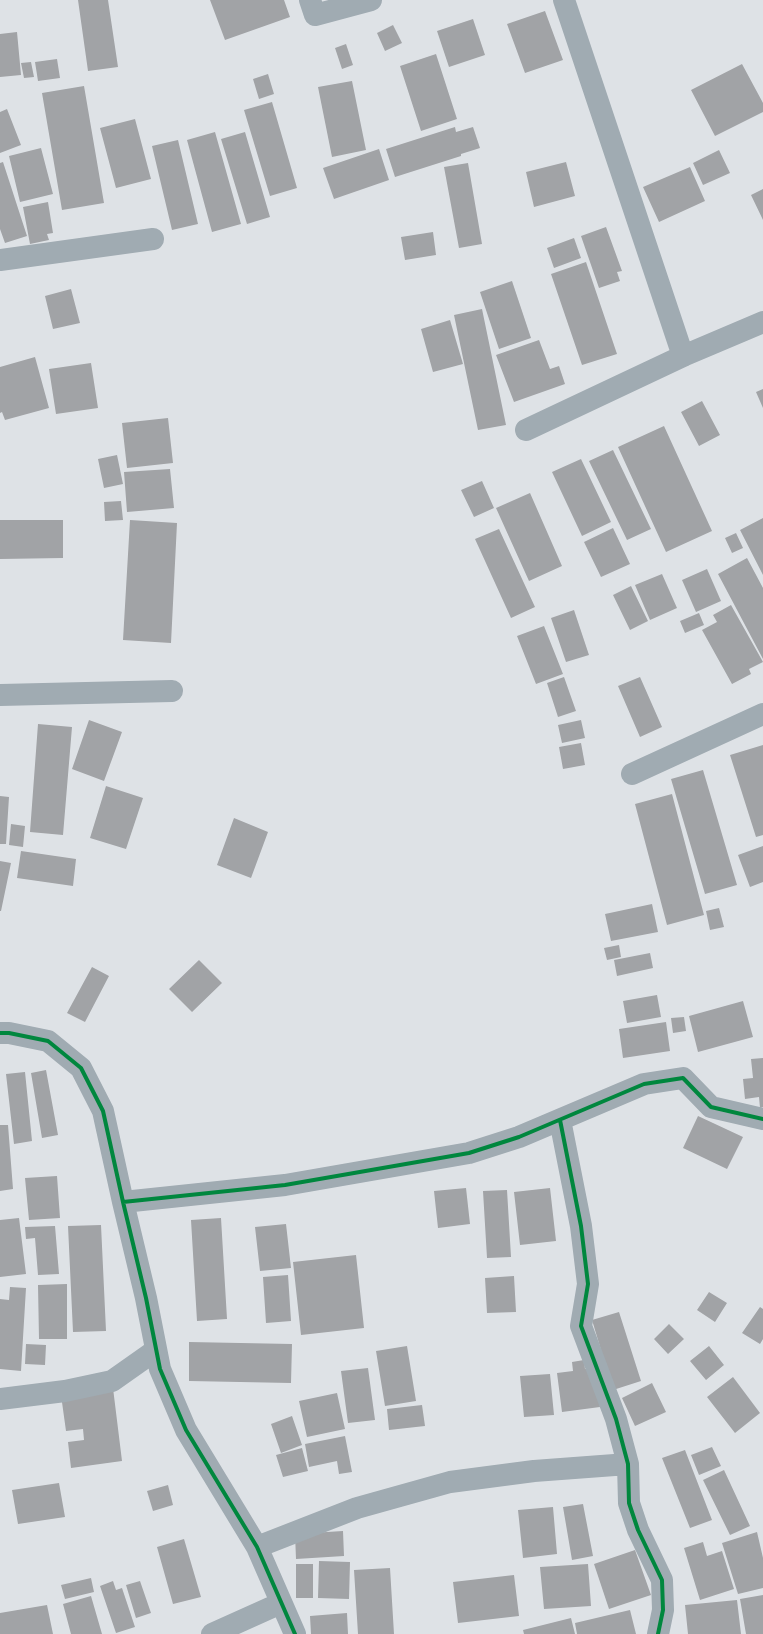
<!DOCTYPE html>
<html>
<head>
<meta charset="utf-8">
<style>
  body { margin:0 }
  canvas { display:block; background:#dee2e6 }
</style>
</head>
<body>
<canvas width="763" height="1634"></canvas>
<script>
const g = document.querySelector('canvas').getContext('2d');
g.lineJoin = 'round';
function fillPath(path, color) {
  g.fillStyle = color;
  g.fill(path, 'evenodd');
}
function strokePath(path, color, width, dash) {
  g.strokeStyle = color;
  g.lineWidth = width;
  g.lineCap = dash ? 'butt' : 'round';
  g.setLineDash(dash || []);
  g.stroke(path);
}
const building = new Path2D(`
  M 78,0 L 108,0 L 118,67 L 88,71 Z
  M 210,0 L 284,0 L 290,17 L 225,40 Z
  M 545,11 L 563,60 L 525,73 L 507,24 Z
  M 473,19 L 485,55 L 449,67 L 437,31 Z
  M 393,25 L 402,43 L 385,51 L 377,33 Z
  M 17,32 L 21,75 L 0,77 L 0,34 Z
  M 346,44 L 353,65 L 342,69 L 335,48 Z
  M 436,54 L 457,119 L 421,131 L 400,66 Z
  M 57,59 L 60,78 L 38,81 L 35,62 Z
  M 31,62 L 34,77 L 24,78 L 21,63 Z
  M 742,64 L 763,103 L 763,112 L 715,136 L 691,90 Z
  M 268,74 L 274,94 L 259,99 L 253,79 Z
  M 352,81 L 366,150 L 332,157 L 318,87 Z
  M 84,86 L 104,203 L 62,210 L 42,93 Z
  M 272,102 L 297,188 L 270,196 L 244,110 Z
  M 7,109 L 21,145 L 0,153 L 0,112 Z
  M 135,119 L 151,179 L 116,188 L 100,128 Z
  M 455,127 L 456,132 L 473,127 L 480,148 L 461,154 L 461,156 L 395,177 L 386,149 Z
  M 215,132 L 241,224 L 212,232 L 187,140 Z
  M 245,132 L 270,217 L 247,224 L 221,139 Z
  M 178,140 L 198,224 L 172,230 L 152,146 Z
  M 41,148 L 53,194 L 20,202 L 9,156 Z
  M 379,149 L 389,180 L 334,199 L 323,168 Z
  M 719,150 L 730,173 L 703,185 L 693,163 Z
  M 3,162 L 27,236 L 5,243 L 0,229 L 0,163 Z
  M 566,162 L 575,196 L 534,207 L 526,172 Z
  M 468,163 L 482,244 L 459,248 L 444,167 Z
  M 690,167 L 705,201 L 659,222 L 643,187 Z
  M 763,189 L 763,220 L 751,195 Z
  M 48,202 L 53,233 L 47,234 L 49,240 L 30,244 L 23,207 Z
  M 606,227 L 622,271 L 617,272 L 620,281 L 599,288 L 581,236 Z
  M 433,232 L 436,255 L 405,260 L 401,237 Z
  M 574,238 L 581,258 L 554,268 L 547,248 Z
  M 586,262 L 617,354 L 582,365 L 551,274 Z
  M 512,281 L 531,338 L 499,349 L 480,292 Z
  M 71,289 L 80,323 L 53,329 L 45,296 Z
  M 482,309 L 506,425 L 478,430 L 454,315 Z
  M 450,320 L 463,364 L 433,372 L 421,329 Z
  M 539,340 L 550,369 L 559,366 L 565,384 L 514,402 L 496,355 Z
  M 35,357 L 49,408 L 5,420 L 2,412 L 0,413 L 0,367 Z
  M 91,363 L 98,408 L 56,414 L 49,369 Z
  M 763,389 L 763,408 L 756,392 Z
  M 702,401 L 720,435 L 699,446 L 681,412 Z
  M 168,418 L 173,463 L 127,468 L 122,423 Z
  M 664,426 L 712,531 L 666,552 L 618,447 Z
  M 613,450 L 651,529 L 627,540 L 589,461 Z
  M 117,455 L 123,484 L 104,488 L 98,459 Z
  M 581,459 L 611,522 L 582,536 L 552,472 Z
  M 170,469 L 174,508 L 127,512 L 124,472 Z
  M 482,481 L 494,508 L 474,517 L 461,490 Z
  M 530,493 L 562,566 L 529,581 L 496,508 Z
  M 121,501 L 123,520 L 105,521 L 104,502 Z
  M 763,518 L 763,575 L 740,530 Z
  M 0,520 L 63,520 L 63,558 L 0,559 Z
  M 130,520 L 177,523 L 171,643 L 123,640 Z
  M 613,528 L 630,564 L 601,577 L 584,542 Z
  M 499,529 L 535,607 L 511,618 L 475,539 Z
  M 736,533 L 743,548 L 732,553 L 725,538 Z
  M 747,558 L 763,588 L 763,659 L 718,574 Z
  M 707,569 L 721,601 L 696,612 L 682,580 Z
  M 662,574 L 677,608 L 650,620 L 635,585 Z
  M 631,586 L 648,621 L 630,630 L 613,595 Z
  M 731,605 L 763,662 L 749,669 L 751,674 L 732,684 L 702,630 L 717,622 L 713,615 Z
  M 574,610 L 589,655 L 566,662 L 551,618 Z
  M 699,613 L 704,625 L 685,633 L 680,621 Z
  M 544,626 L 563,674 L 536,684 L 517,636 Z
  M 564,677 L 576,711 L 558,717 L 547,683 Z
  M 640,677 L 662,727 L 640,737 L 618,686 Z
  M 89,720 L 122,732 L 104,781 L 72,769 Z
  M 581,720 L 585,738 L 562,743 L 558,725 Z
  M 38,724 L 72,727 L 63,835 L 30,832 Z
  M 581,743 L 585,765 L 563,769 L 559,747 Z
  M 763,745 L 763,835 L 756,837 L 730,755 Z
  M 703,770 L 737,885 L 705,894 L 671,779 Z
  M 106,786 L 143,798 L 126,849 L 90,838 Z
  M 672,794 L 704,915 L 667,925 L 635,804 Z
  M 0,796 L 9,797 L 6,844 L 0,844 Z
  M 234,818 L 268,832 L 251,878 L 217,865 Z
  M 11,824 L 25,826 L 23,847 L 9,845 Z
  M 763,846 L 763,882 L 750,887 L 738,855 Z
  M 21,851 L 76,859 L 73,886 L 17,878 Z
  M 0,861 L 11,863 L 1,911 L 0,911 Z
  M 652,904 L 658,932 L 611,941 L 605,914 Z
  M 719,908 L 724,927 L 710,930 L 706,911 Z
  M 619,945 L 621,957 L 607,960 L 604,948 Z
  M 650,953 L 653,968 L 617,976 L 614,960 Z
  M 199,960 L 222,983 L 192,1012 L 169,989 Z
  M 92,967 L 109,976 L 85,1022 L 67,1013 Z
  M 657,995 L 661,1017 L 627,1023 L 623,1001 Z
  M 743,1001 L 753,1037 L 698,1052 L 689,1016 Z
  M 684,1017 L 686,1031 L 673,1033 L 671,1018 Z
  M 666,1022 L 670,1051 L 623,1058 L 619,1029 Z
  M 763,1058 L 763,1107 L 760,1108 L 759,1097 L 745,1099 L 743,1079 L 753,1078 L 751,1059 Z
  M 46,1070 L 58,1135 L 42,1138 L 31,1073 Z
  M 25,1072 L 32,1141 L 14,1144 L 6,1074 Z
  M 698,1116 L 743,1137 L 727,1169 L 683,1148 Z
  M 0,1125 L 8,1125 L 13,1189 L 0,1191 Z
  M 57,1176 L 60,1218 L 29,1220 L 25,1178 Z
  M 466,1188 L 470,1224 L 438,1228 L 434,1191 Z
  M 550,1188 L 556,1241 L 520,1245 L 514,1192 Z
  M 507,1190 L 511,1257 L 487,1258 L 483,1191 Z
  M 19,1218 L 26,1274 L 0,1277 L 0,1220 Z
  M 221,1218 L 227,1319 L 197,1321 L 191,1220 Z
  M 286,1224 L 291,1268 L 260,1271 L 255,1227 Z
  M 101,1225 L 106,1331 L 73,1332 L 68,1226 Z
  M 55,1226 L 59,1274 L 38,1275 L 35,1238 L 26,1239 L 25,1227 Z
  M 356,1255 L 364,1328 L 301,1335 L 293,1262 Z
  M 288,1275 L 291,1321 L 266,1323 L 263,1277 Z
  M 514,1276 L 516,1312 L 487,1313 L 485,1278 Z
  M 67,1284 L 67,1339 L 39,1339 L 38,1285 Z
  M 10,1287 L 26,1288 L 21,1371 L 0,1369 L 0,1299 L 9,1300 Z
  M 709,1292 L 727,1303 L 715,1322 L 697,1310 Z
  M 760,1307 L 763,1309 L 763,1339 L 760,1344 L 742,1333 Z
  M 619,1312 L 641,1381 L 613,1390 L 592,1320 Z
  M 669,1324 L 684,1339 L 668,1354 L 654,1339 Z
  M 189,1342 L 292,1344 L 291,1383 L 189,1381 Z
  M 26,1344 L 46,1345 L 45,1365 L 25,1364 Z
  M 407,1346 L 416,1401 L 385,1406 L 376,1351 Z
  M 709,1346 L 724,1365 L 706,1380 L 690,1361 Z
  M 584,1360 L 585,1369 L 595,1368 L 600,1407 L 562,1412 L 557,1373 L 573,1371 L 572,1362 Z
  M 368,1368 L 375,1420 L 348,1423 L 341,1371 Z
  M 550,1374 L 554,1415 L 524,1417 L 520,1376 Z
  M 733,1377 L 760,1413 L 735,1433 L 707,1397 Z
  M 652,1383 L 666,1412 L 635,1426 L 622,1398 Z
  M 113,1388 L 122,1461 L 71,1468 L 68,1442 L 84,1440 L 83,1429 L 66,1431 L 61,1395 Z
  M 337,1393 L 345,1429 L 307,1437 L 299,1401 Z
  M 422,1405 L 425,1426 L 389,1430 L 387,1409 Z
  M 292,1416 L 302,1445 L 281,1453 L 271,1424 Z
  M 345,1436 L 352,1472 L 339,1474 L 337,1461 L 309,1467 L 305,1444 Z
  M 712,1447 L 721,1466 L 699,1475 L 691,1455 Z
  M 302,1448 L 308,1471 L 283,1477 L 276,1455 Z
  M 685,1450 L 712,1520 L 690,1528 L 662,1458 Z
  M 724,1470 L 750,1526 L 730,1535 L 703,1480 Z
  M 59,1483 L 65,1517 L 18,1524 L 12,1490 Z
  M 168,1485 L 173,1505 L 153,1511 L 147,1491 Z
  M 583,1504 L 593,1556 L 572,1560 L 563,1507 Z
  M 553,1507 L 557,1554 L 523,1558 L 518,1510 Z
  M 343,1531 L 344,1556 L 296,1559 L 295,1534 Z
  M 757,1532 L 763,1558 L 763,1588 L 738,1594 L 722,1543 Z
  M 184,1539 L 201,1597 L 173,1604 L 157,1547 Z
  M 703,1542 L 707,1556 L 722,1551 L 734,1589 L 700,1600 L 684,1548 Z
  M 635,1550 L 651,1595 L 609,1609 L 594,1564 Z
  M 319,1561 L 350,1562 L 349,1599 L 318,1598 Z
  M 296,1564 L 313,1564 L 313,1598 L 296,1598 Z
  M 588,1564 L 591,1606 L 544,1609 L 540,1567 Z
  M 390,1568 L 394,1634 L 358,1634 L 354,1570 Z
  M 514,1575 L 519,1616 L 458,1623 L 453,1582 Z
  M 91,1578 L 94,1592 L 65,1599 L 61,1585 Z
  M 113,1581 L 116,1590 L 122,1588 L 135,1627 L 116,1633 L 100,1586 Z
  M 140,1581 L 151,1613 L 136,1618 L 126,1585 Z
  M 763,1595 L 763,1634 L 746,1634 L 740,1599 Z
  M 91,1596 L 102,1634 L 71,1634 L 63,1604 Z
  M 737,1600 L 741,1634 L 688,1634 L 685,1605 Z
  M 47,1605 L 53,1634 L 0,1634 L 0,1613 Z
  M 630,1610 L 636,1634 L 577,1634 L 575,1623 Z
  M 347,1613 L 348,1634 L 311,1634 L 310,1616 Z
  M 571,1618 L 575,1634 L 524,1634 L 523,1630 Z`);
const minor = new Path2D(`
  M 310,0 L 315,15 L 371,0
  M 564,0 L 683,356
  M 0,260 L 153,239
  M 526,430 L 683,356 L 763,322
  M 0,695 L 172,691
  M 632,774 L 763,714
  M 0,1033 L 9,1033 L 48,1041 L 81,1068 L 103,1111 L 123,1202 L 146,1298 L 160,1369 L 186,1430 L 257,1547 L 295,1634
  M 560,1120 L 581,1226 L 588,1284 L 581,1326 L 616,1419 L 628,1464 L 629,1503 L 638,1530 L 662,1580 L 663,1610 L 658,1634
  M 123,1202 L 285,1185 L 469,1153 L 519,1137 L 644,1084 L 683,1078 L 711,1107 L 763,1119
  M 0,1399 L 65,1391 L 112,1381 L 156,1350
  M 257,1547 L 357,1508 L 450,1482 L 534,1471 L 628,1464
  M 212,1634 L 281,1603`);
const cycleway = new Path2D(`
  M 0,1033 L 9,1033 L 48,1041 L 81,1068 L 103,1111 L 123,1202 L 146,1298 L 160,1369 L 186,1430 L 257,1547 L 295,1634
  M 560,1120 L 581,1226 L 588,1284 L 581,1326 L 616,1419 L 628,1464 L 629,1503 L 638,1530 L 662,1580 L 663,1610 L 658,1634
  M 123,1202 L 285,1185 L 469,1153 L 519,1137 L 644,1084 L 683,1078 L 711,1107 L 763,1119`);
fillPath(building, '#a1a3a6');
strokePath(minor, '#a0abb2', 22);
strokePath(cycleway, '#00873e', 4);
</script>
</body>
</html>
